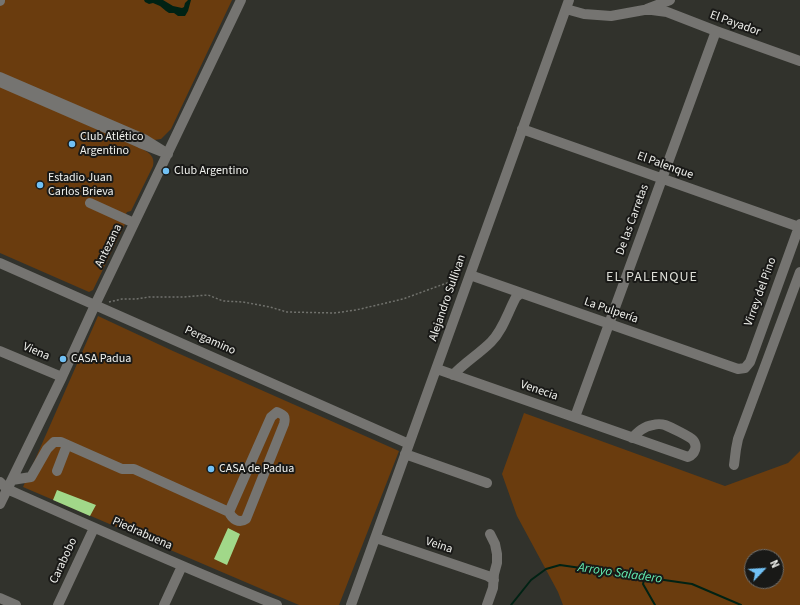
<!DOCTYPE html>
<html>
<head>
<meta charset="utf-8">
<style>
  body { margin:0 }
  #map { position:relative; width:800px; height:605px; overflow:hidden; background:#31322c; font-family:"Source Sans 3",sans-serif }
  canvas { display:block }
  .north { position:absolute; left:744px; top:549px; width:40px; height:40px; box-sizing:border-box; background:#191917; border:1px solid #6f6f6d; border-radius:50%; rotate:65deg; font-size:11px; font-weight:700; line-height:16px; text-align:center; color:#f0f1ed }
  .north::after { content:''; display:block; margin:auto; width:14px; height:18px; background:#71c1f5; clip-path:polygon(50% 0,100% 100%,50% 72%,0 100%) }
</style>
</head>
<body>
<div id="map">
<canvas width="800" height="605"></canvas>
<div class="north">N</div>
</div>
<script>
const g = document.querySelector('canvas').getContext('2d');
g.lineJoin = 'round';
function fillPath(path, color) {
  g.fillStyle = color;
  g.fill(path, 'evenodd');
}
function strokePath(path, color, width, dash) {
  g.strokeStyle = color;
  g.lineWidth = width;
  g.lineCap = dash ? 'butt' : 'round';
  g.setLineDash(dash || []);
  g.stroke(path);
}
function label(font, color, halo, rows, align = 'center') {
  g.font = font + ' "Source Sans 3",sans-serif';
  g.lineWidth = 4;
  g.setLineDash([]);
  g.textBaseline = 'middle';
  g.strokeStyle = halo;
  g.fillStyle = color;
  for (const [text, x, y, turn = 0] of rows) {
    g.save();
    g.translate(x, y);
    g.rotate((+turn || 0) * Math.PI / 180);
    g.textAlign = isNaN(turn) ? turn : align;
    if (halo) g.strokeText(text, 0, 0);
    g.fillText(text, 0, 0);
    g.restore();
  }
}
const green = new Path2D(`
  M 0,0 L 232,0 L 171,129 L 161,139 L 154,140 L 142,149 C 150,153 155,157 153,166 L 131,211 L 127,212 L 124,218 L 126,222 L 93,290 L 89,292 L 0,253 Z
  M 98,316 L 173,351 L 399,451 L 339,605 L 299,605 L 23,487 Z
  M 524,413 L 725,486 L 788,463 L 800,451 L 800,605 L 563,605 L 558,592 L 517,516 L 502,474 ZM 752,557 L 776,557 L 776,581 L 752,581 Z`);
const water = new Path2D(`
  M 144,0 L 163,0 L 173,6 L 182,8 L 184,7 L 185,3 L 188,0 L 191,0 L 188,11 L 185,16 L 178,16 L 174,13 L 169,13 L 166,11 L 160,6 L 153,3 L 149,4 L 145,2 Z`);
const stream = new Path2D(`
  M 645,577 L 643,584 L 655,605
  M 511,605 L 531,580 L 546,569 L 560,565 L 692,584 L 741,605`);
const building = new Path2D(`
  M 57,490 L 96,505 L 90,516 L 53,500 Z
  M 228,528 L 240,534 L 227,565 L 214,559 Z`);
const path = new Path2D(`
  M 109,302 L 122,299 L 136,299 L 149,297 L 183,297 L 208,295 L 223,301 L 243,302 L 270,307 L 287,312 L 334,313 L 356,310 L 403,299 L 455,280 L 459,280`);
const minor = new Path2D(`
  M 0,1 L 0,0
  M 566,9 L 584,14 L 611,16 L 644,10 L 652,10 L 667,12 L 716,31 L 800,61
  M 647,9 L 670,0
  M 0,77 L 144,139 L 168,154 L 140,143 L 0,82
  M 522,129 L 799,227
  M 90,203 L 134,223
  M 0,263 L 409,444
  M 470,275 L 738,369 L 745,368 L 750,362 L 800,224
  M 0,351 L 62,377
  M 437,369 L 688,457 C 695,454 698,446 693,440 C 689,436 670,427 665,425 C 662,424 656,424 653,425 C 644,426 638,432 632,438
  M 453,375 C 464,363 479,354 491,342 C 502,331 507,315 514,301 L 516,297 L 521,293
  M 575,417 L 716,31
  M 405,454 L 487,483
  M 734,465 L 736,449 L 738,439 L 800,272
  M 57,471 L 67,445
  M 12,480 L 31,477 L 47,449 L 54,442 L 61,442 L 122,469 L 134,469 L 229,512 C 232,519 239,524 246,519 L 284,424 C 286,416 284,415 277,412 L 271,417 L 229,512
  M 0,482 L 7,489 C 97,529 186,569 277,605
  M 0,504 L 62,377 L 95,305 L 241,0
  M 376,538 L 488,576 L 494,580
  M 0,598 L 16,605
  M 58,605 L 94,528
  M 164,605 L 182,566
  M 351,605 C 425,404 495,201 569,0
  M 487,605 L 493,588 L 494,574 L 497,563 L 497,554 L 495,544 L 490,534`);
const markers = [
  [72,144,4,"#71c1f5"],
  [166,171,4,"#71c1f5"],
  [40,185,4,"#71c1f5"],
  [63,359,4,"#71c1f5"],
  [211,469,4,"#71c1f5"]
];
const streetNames = [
  ["El Payador",735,24,20],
  ["El Palenque",665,166,20],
  ["De las Carretas",633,220,-70],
  ["Antezana",109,246,-64],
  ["Virrey del Pino",761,292,-70],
  ["Alejandro Sullivan",448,298,-71],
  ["La Pulpería",611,311,19],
  ["Pergamino",210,341,24],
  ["Viena",36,352,23],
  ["Venecia",539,391,19],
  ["Piedrabuena",142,534,24],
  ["Veina",439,546,18],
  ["Carabobo",64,561,-65]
];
const poiNames = [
  ["Club Atlético",80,137],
  ["Argentino",80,151],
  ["Club Argentino",174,171],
  ["Estadio Juan",48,178],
  ["Carlos Brieva",48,192],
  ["CASA Padua",71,359],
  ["CASA de Padua",219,469]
];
const waterNames = [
  ["Arroyo Saladero",620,574,8]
];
const quarterNames = [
  ["EL PALENQUE",652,278]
];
fillPath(green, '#6a3c0e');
fillPath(water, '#002214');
strokePath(stream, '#002214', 2);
fillPath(building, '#a1d889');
strokePath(path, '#71726d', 1.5, [2, 2]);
strokePath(minor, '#757471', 10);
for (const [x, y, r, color] of markers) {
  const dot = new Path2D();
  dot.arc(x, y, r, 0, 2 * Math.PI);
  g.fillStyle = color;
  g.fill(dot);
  strokePath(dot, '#191917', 1.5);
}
label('12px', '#f0f1ed', '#191917', streetNames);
label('12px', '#f0f1ed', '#191917', poiNames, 'left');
label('italic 13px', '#64f0b3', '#191917', waterNames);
g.letterSpacing = '1px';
label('14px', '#ddded7', '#191917', quarterNames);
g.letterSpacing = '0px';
</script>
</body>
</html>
